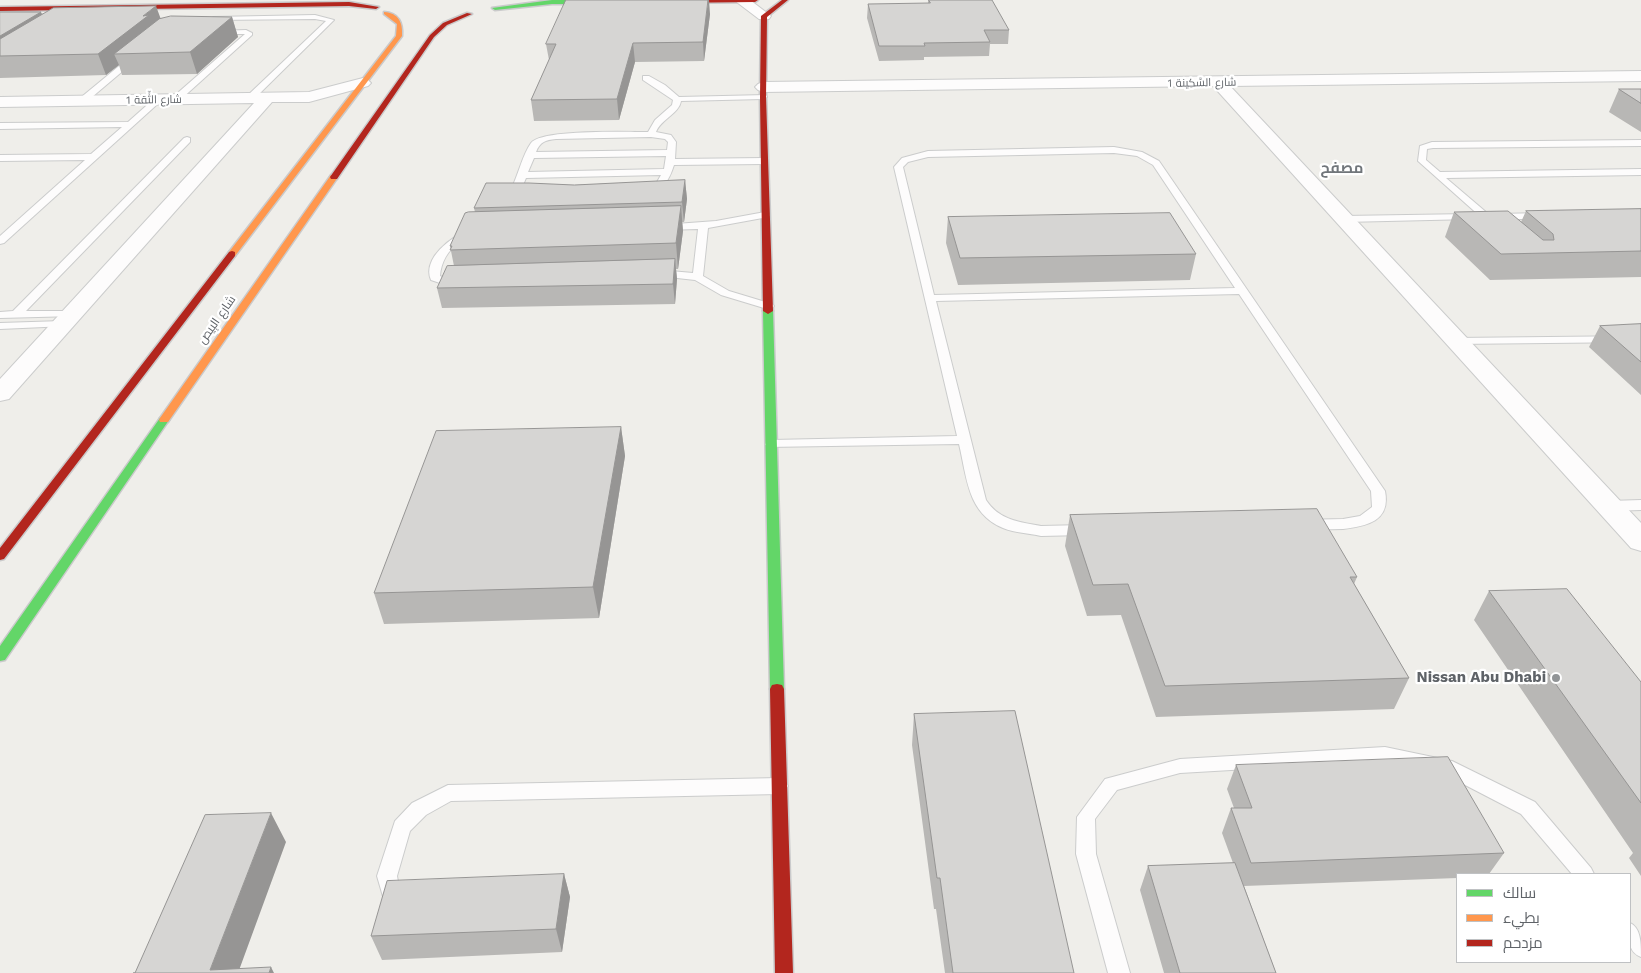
<!DOCTYPE html>
<html>
<head>
<meta charset="utf-8">
<style>
  body { margin:0 }
  #map { position:relative; width:1641px; height:973px; overflow:hidden; background:#efeeea; font-family:"Work Sans",Cairo,sans-serif }
  canvas { display:block }
  .legend { position:absolute; left:1456px; top:873px; width:175px; height:90px; box-sizing:border-box; background:#fff; border:1px solid #bfc1c3; margin:0; padding:6px 9px; list-style:none; font-size:15px; color:#5f6368 }
  .legend li { display:flex; align-items:center; gap:10px; height:25px }
  .legend b { width:25px; border:1px solid #bfc1c3 }
</style>
</head>
<body>
<div id="map">
<canvas width="1641" height="973"></canvas>
<ul class="legend">
<li><b style="height:6px;background:#63d668"></b>سالك</li>
<li><b style="height:6px;background:#ff974d"></b>بطيء</li>
<li><b style="height:6px;background:#b3261e"></b>مزدحم</li>
</ul>
</div>
<script>
const g = document.querySelector('canvas').getContext('2d');
g.lineJoin = 'round';
function strokePath(path, color, width, dash) {
  g.strokeStyle = color;
  g.lineWidth = width;
  g.lineCap = dash ? 'butt' : 'round';
  g.setLineDash(dash || []);
  g.stroke(path);
}
function fillPath(path, color) {
  g.fillStyle = color;
  g.fill(path, 'evenodd');
}
function label(font, color, halo, rows, align = 'center') {
  g.font = font + ' "Work Sans",Cairo,sans-serif';
  g.lineWidth = 4.5;
  g.setLineDash([]);
  g.textBaseline = 'middle';
  g.strokeStyle = halo;
  g.fillStyle = color;
  for (const [text, x, y, turn = 0] of rows) {
    g.save();
    g.translate(x, y);
    g.rotate((+turn || 0) * Math.PI / 180);
    g.textAlign = isNaN(turn) ? turn : align;
    if (halo) g.strokeText(text, 0, 0);
    g.fillText(text, 0, 0);
    g.restore();
  }
}
const lane = new Path2D(`
  M 315,15 L 334,20 L 253,100 L 247,100 L 247,96 L 326,21 L 315,19 L 215,20 L 213,19 L 213,17 Z
  M 246,30 L 252,33 L 252,35 L 179,101 L 173,101 L 173,97 L 245,34 L 219,34 L 217,33 L 217,31 Z
  M 130,57 L 137,59 L 85,103 L 79,103 L 79,99 Z
  M 643,76 L 649,76 L 665,85 L 679,97 L 766,95 L 767,97 L 763,99 L 681,101 C 679,114 661,119 656,132 L 671,135 L 676,142 L 675,159 L 764,158 L 768,161 L 764,164 L 674,165 C 670,178 663,191 649,196 L 644,193 L 657,182 L 661,175 L 526,178 L 523,185 L 526,190 L 534,195 L 529,198 L 519,194 L 513,185 C 519,172 523,154 531,143 C 541,129 628,132 648,132 L 655,120 L 672,105 L 673,100 L 643,80 ZM 651,137 L 665,139 L 668,142 L 667,150 L 536,152 C 540,142 545,140 556,139 ZM 666,156 L 664,169 L 528,172 L 534,158 Z
  M 155,98 L 162,100 L 4,243 L 0,244 L 0,236 L 85,160 L 0,161 L 0,155 L 91,154 L 122,127 L 0,129 L 0,123 L 128,122 Z
  M 187,137 L 190,138 L 190,142 L 26,311 L 72,311 L 76,312 L 78,314 L 76,316 L 0,318 L 0,312 L 13,311 L 184,138 Z
  M 1641,140 L 1641,146 L 1433,148 L 1427,149 L 1426,160 L 1440,172 L 1641,169 L 1641,175 L 1446,178 L 1493,218 L 1494,215 L 1497,214 L 1543,213 L 1548,216 L 1543,219 L 1494,219 L 1499,224 L 1494,227 L 1491,226 L 1418,161 L 1420,146 L 1432,142 Z
  M 1114,147 L 1142,152 L 1159,161 L 1385,491 C 1391,521 1367,526 1343,529 L 1041,536 C 1029,533 1015,533 1003,528 C 967,513 967,477 959,444 L 767,447 L 765,444 L 772,440 L 957,436 L 894,167 L 902,158 L 928,151 ZM 1114,153 L 1137,156 L 1153,165 L 1235,288 L 934,295 L 903,167 L 908,162 L 928,157 ZM 1239,294 L 1371,491 L 1372,507 L 1360,516 L 1343,519 L 1041,526 C 1019,522 999,520 986,500 L 936,301 Z
  M 765,212 L 770,215 L 768,217 L 708,228 L 703,276 L 729,291 L 772,304 L 774,306 L 772,308 L 764,308 L 721,295 L 695,280 L 659,276 L 654,273 L 659,270 L 693,273 L 698,229 L 665,230 L 662,229 L 662,225 L 716,221 Z
  M 1470,214 L 1473,215 L 1473,219 L 1344,222 L 1339,219 L 1344,216 Z
  M 469,231 L 474,234 C 470,238 465,239 460,242 C 448,250 441,262 440,276 L 447,279 L 461,279 L 462,281 L 461,283 L 446,285 L 431,280 C 422,259 451,236 469,231 Z
  M 63,321 L 69,324 L 67,326 L 0,329 L 0,323 Z
  M 1641,336 L 1641,342 L 1455,344 L 1449,341 L 1455,338 Z
  M 1641,500 L 1641,510 L 1609,511 L 1604,509 L 1602,506 L 1604,503 L 1609,501 Z
  M 1385,747 L 1452,761 L 1535,802 L 1591,868 L 1594,874 L 1572,874 L 1521,814 L 1442,773 L 1385,761 L 1180,773 L 1117,790 L 1095,819 L 1096,854 L 1130,973 L 1108,973 L 1076,854 L 1077,817 L 1105,779 L 1180,759 Z
  M 779,778 L 785,781 L 788,786 L 785,791 L 779,794 L 451,801 L 426,815 L 410,831 L 397,876 L 399,887 L 402,888 L 405,894 L 402,900 L 395,903 L 384,900 L 377,876 L 395,821 L 412,803 L 448,785 Z
  M 1630,923 C 1641,928 1641,943 1641,957 C 1626,951 1630,937 1630,923 Z`);
const street = new Path2D(`
  M 734,0 L 750,0 L 771,16 L 769,19 L 759,19 Z
  M 1641,71 L 1641,81 L 1230,86 L 1641,523 L 1641,551 L 1631,548 L 1213,86 L 763,92 L 758,90 L 755,87 L 758,84 L 763,82 Z
  M 363,78 L 368,80 L 371,83 L 368,86 L 309,102 L 272,102 L 9,399 L 0,401 L 0,379 L 254,103 L 0,107 L 0,97 L 309,92 Z`);
const fast = new Path2D(`
  M 552,0 L 603,0 L 606,2 L 603,4 L 552,4 L 495,10 L 492,8 Z
  M 768,308 L 773,311 L 784,689 L 782,693 L 777,694 L 772,693 L 770,689 L 763,311 Z
  M 164,417 L 169,420 L 5,660 L 0,661 L 0,646 L 160,418 Z`);
const slow = new Path2D(`
  M 384,12 C 399,13 403,23 402,36 L 235,256 L 229,256 L 229,252 L 396,36 L 397,24 L 384,14 Z
  M 331,175 L 338,177 L 168,422 L 160,422 L 159,420 L 160,418 Z`);
const jam = new Path2D(`
  M 669,0 L 758,0 L 755,2 L 671,3 Z
  M 782,0 L 788,0 L 767,17 L 766,97 L 773,311 L 768,314 L 763,311 L 760,97 L 761,16 Z
  M 349,2 L 379,7 L 376,9 L 349,6 L 0,11 L 0,7 Z
  M 467,13 L 472,14 L 447,25 L 434,37 L 337,179 L 331,179 L 330,177 L 430,35 L 443,23 Z
  M 232,251 L 235,252 L 235,256 L 4,559 L 0,560 L 0,548 L 229,252 Z
  M 777,684 L 782,685 L 784,689 L 793,973 L 775,973 L 770,689 L 772,685 Z`);
const wall = new Path2D(`
  M 928,0 L 1009,30 L 1008,44 L 990,44 L 989,56 L 924,57 L 924,60 L 879,61 L 867,18 L 868,4 L 928,4 Z
  M 0,12 L 161,18 L 232,17 L 238,37 L 197,74 L 122,75 L 119,65 L 106,75 L 0,78 Z
  M 710,14 L 704,61 L 635,62 L 619,120 L 534,121 L 531,100 L 549,60 L 546,44 Z
  M 1619,89 L 1641,89 L 1641,132 L 1609,112 Z
  M 685,180 L 687,199 L 684,222 L 682,222 L 683,231 L 678,269 L 676,269 L 677,279 L 675,304 L 442,308 L 437,288 L 454,266 L 450,246 L 475,212 L 474,208 L 574,185 Z
  M 1641,209 L 1641,277 L 1490,280 L 1445,237 L 1454,212 L 1521,222 L 1526,211 Z
  M 948,217 L 1196,254 L 1190,280 L 958,285 L 946,243 Z
  M 1641,324 L 1641,395 L 1589,347 L 1600,326 Z
  M 621,427 L 625,456 L 599,618 L 384,624 L 374,593 Z
  M 1070,515 L 1357,577 L 1354,584 L 1409,678 L 1394,709 L 1156,717 L 1121,615 L 1087,616 L 1065,546 Z
  M 1489,591 L 1641,682 L 1641,876 L 1629,858 L 1633,853 L 1474,620 Z
  M 914,714 L 1074,973 L 945,973 L 936,909 L 934,909 L 912,745 Z
  M 1236,765 L 1504,853 L 1489,874 L 1457,874 L 1457,878 L 1244,886 L 1276,973 L 1164,973 L 1140,890 L 1148,866 L 1233,863 L 1222,833 L 1231,808 L 1234,808 L 1227,789 Z
  M 564,874 L 570,897 L 562,952 L 382,960 L 371,936 Z`);
const shadedWall = new Path2D(`
  M 708,0 L 709,0 L 710,14 L 704,61 L 703,42 Z
  M 156,6 L 163,25 L 114,54 L 119,65 L 106,75 L 98,54 L 143,16 Z
  M 41,12 L 48,27 L 0,56 L 0,36 Z
  M 232,17 L 238,37 L 197,74 L 190,52 Z
  M 633,43 L 635,62 L 619,120 L 617,99 Z
  M 685,180 L 687,199 L 684,222 L 682,202 Z
  M 681,206 L 683,231 L 678,269 L 676,243 Z
  M 675,259 L 677,279 L 675,304 L 673,284 Z
  M 621,427 L 625,456 L 599,618 L 593,587 Z
  M 271,813 L 286,842 L 238,973 L 210,970 Z
  M 564,874 L 570,897 L 562,952 L 556,929 Z
  M 271,967 L 274,973 L 269,973 Z`);
const building = new Path2D(`
  M 566,0 L 708,0 L 703,42 L 633,43 L 617,99 L 531,100 L 556,44 L 546,44 Z
  M 929,0 L 992,0 L 1009,30 L 984,30 L 990,42 L 924,43 L 925,46 L 879,46 L 868,4 L 930,3 Z
  M 156,6 L 143,16 L 149,15 L 98,54 L 0,56 L 0,39 L 53,8 Z
  M 0,12 L 41,12 L 0,36 Z
  M 171,16 L 232,17 L 190,52 L 114,54 L 159,19 Z
  M 1619,89 L 1641,89 L 1641,103 Z
  M 685,180 L 682,202 L 474,208 L 486,183 L 529,183 L 574,185 Z
  M 681,206 L 676,243 L 450,250 L 452,246 L 450,246 L 465,213 L 468,212 Z
  M 1641,209 L 1641,251 L 1501,254 L 1454,212 L 1508,211 L 1543,240 L 1554,240 L 1553,234 L 1526,211 Z
  M 1170,213 L 1196,254 L 960,258 L 948,217 Z
  M 675,259 L 673,284 L 437,288 L 447,266 Z
  M 1641,324 L 1641,362 L 1600,326 Z
  M 621,427 L 593,587 L 374,593 L 436,431 Z
  M 1317,509 L 1357,577 L 1350,577 L 1409,678 L 1165,686 L 1128,584 L 1093,585 L 1070,515 Z
  M 1567,589 L 1641,682 L 1641,803 L 1489,591 Z
  M 1015,711 L 1074,973 L 953,973 L 940,878 L 937,878 L 914,714 Z
  M 1448,757 L 1504,853 L 1251,863 L 1231,808 L 1252,808 L 1236,765 Z
  M 271,813 L 210,970 L 271,967 L 269,973 L 133,973 L 135,973 L 205,815 Z
  M 1235,863 L 1276,973 L 1180,973 L 1148,866 Z
  M 564,874 L 556,929 L 371,936 L 387,881 Z`);
const markers = [
  [1556,678,5,"#919496"]
];
const farStreetnames = [
  ["شارع السَّكِينة 1",1202,83,-1],
  ["شارع الثِّقة 1",154,100,-1]
];
const streetNames = [
  ["شارع البِيص",217,320,-55]
];
const farDistrictnames = [
  ["مصفح",1342,169]
];
const nearPoinames = [
  ["Nissan Abu Dhabi",1546,678]
];
strokePath(lane, '#cbcccc', 2);
strokePath(street, '#cbcccc', 2);
strokePath(fast, '#cacacb', 3);
strokePath(slow, '#cacacb', 3);
strokePath(jam, '#cacacb', 3);
fillPath(lane, '#fdfcfc');
fillPath(street, '#fdfcfc');
fillPath(fast, '#63d668');
fillPath(slow, '#ff974d');
fillPath(jam, '#b3261e');
fillPath(wall, '#b8b7b5');
fillPath(shadedWall, '#969594');
fillPath(building, '#d6d5d3');
strokePath(building, '#969594', 1);
for (const [x, y, r, color] of markers) {
  const dot = new Path2D();
  dot.arc(x, y, r, 0, 2 * Math.PI);
  g.fillStyle = color;
  g.fill(dot);
  strokePath(dot, '#fff', 2);
}
label('11px', '#5f6368', '#fff', farStreetnames);
label('12px', '#5f6368', '#fff', streetNames);
label('bold 15px', '#70757a', '#fff', farDistrictnames);
label('bold 15px', '#5f6368', '#fff', nearPoinames, 'right');
</script>
</body>
</html>
